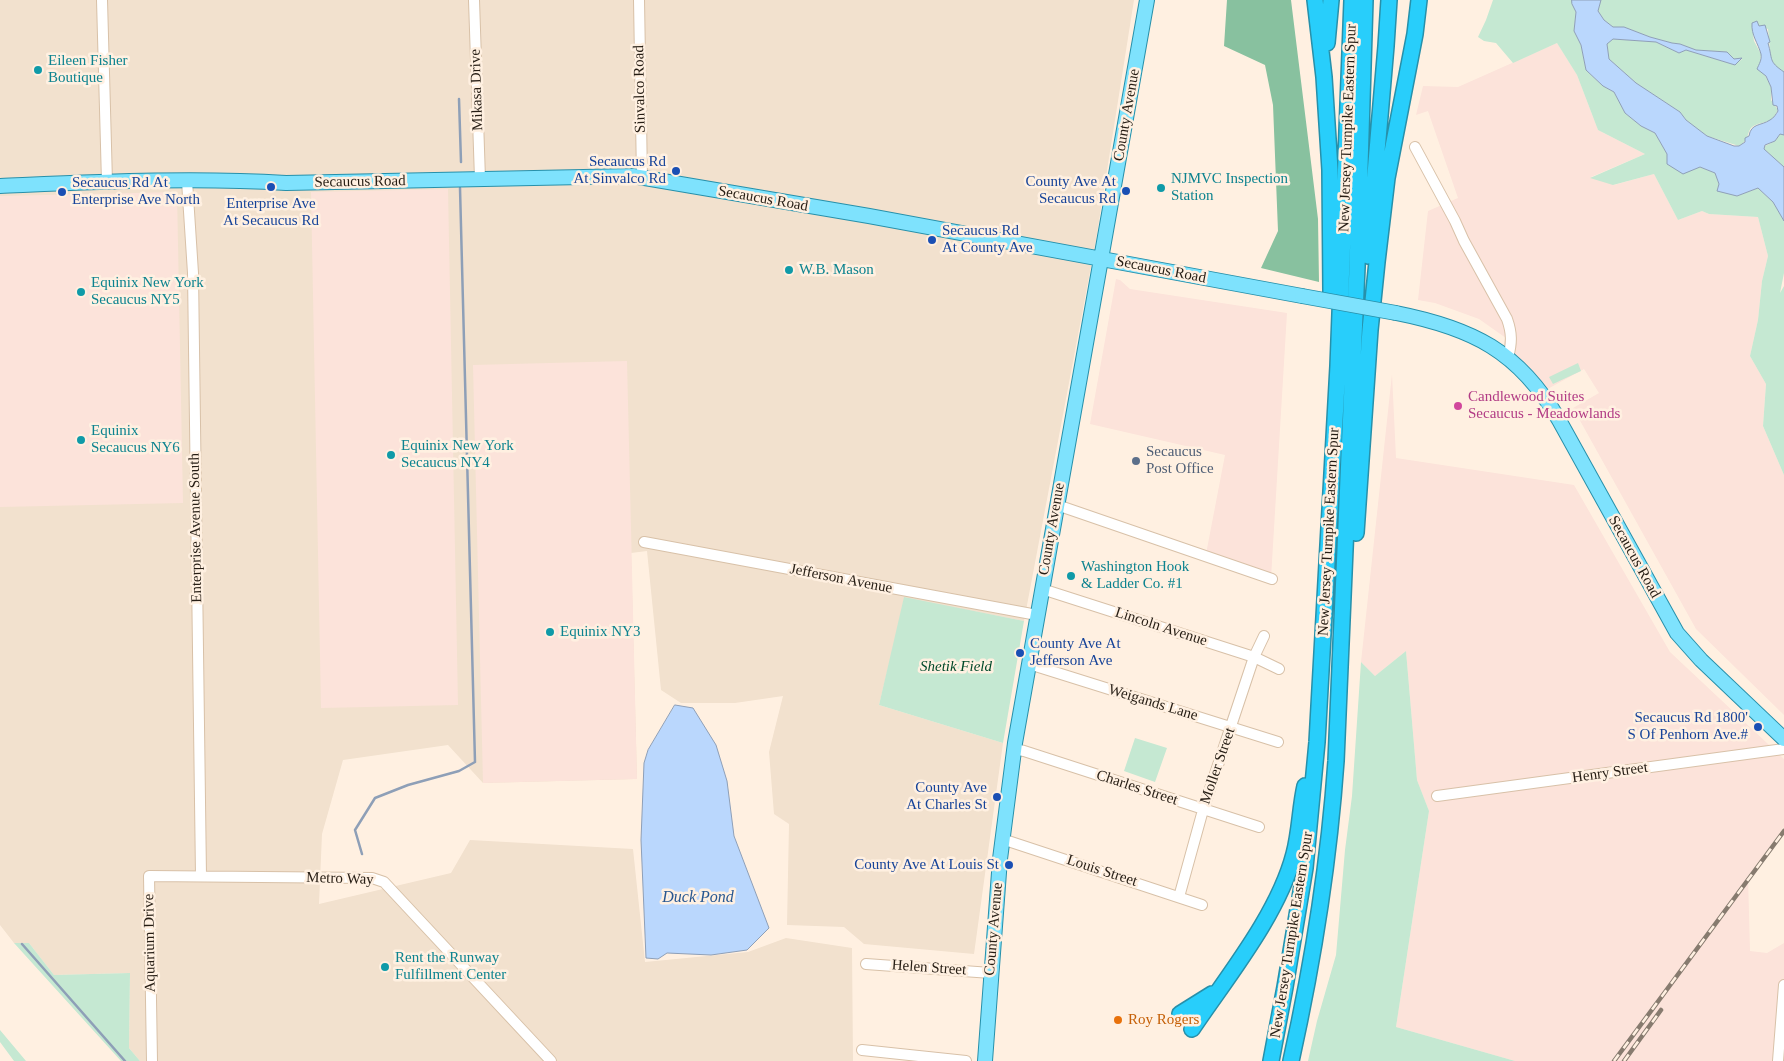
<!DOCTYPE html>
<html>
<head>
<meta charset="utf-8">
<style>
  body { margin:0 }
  canvas { display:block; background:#fff0e1 }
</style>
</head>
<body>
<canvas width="1784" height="1061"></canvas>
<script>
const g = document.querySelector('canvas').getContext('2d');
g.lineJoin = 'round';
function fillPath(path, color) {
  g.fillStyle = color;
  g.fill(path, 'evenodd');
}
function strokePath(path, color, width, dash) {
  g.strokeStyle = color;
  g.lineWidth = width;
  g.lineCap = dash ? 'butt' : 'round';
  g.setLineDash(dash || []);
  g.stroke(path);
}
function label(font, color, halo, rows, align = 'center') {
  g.font = font + ' Georgia,serif';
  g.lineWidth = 5;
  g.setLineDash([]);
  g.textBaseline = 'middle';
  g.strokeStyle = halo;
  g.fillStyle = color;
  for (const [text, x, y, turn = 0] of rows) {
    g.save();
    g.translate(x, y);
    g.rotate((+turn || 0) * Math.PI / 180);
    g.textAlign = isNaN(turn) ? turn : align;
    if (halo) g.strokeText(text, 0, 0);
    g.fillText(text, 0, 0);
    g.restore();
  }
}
const built = new Path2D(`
  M 0,0 L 1134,0 L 1096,240 L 1024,621 L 905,598 L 879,705 L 1003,743 L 974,954 L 864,944 L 844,927 L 787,925 L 789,824 L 774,814 L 769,752 L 783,696 L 735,703 L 681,703 L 661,690 L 647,551 L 631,553 L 637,779 L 483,783 L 448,745 L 343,760 L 322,834 L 319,904 L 451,873 L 470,840 L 633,849 L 645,962 L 748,952 L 786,938 L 852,948 L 853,1061 L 140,1061 L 129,1048 L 130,973 L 54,975 L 29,943 L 14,943 L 0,925 Z`);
const industrial = new Path2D(`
  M 1557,43 L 1577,75 L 1598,130 L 1645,154 L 1591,177 L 1614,185 L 1654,174 L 1678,220 L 1702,211 L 1709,214 L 1758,217 L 1768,256 L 1762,281 L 1758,320 L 1750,356 L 1766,384 L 1763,426 L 1784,475 L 1784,715 L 1696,629 L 1573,408 L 1599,393 L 1584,369 L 1544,391 L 1510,357 L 1513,343 L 1479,319 L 1435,303 L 1418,300 L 1428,211 L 1458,198 L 1428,111 L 1416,115 L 1423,86 L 1458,87 Z
  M 448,189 L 458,705 L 321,708 L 311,192 Z
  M 177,192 L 183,503 L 0,507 L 0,196 Z
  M 1116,279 L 1120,280 L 1130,289 L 1287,313 L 1271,578 L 1206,554 L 1225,455 L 1090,424 Z
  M 627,361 L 637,779 L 483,783 L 473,365 Z
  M 1392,374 L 1396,458 L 1574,485 L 1670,652 L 1784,759 L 1784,827 L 1748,876 L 1750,951 L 1767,953 L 1784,943 L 1784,1061 L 1515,1061 L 1396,1027 L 1429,811 L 1417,780 L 1406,651 L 1375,676 L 1361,662 Z`);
const green = new Path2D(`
  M 1493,0 L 1572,0 L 1572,4 L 1576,12 L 1574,31 L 1581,45 L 1586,70 L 1603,86 L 1614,92 L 1625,113 L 1641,126 L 1655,133 L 1667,154 L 1715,173 L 1719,184 L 1717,190 L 1737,196 L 1758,188 L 1773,202 L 1784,221 L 1784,273 L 1780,293 L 1784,286 L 1784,475 L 1763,426 L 1766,384 L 1750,356 L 1758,320 L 1762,281 L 1768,256 L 1758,217 L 1709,214 L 1702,211 L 1678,220 L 1654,174 L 1613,185 L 1590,178 L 1645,154 L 1598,130 L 1577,75 L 1557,43 L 1513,63 L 1496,43 L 1484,41 L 1478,37 L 1486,20 Z
  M 1601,0 L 1784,0 L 1784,72 L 1774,66 L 1771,60 L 1768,29 L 1759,26 L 1757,21 L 1753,34 L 1754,41 L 1761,54 L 1760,65 L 1771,87 L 1771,100 L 1778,110 C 1776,113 1774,118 1771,120 C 1765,123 1757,123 1752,127 C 1746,133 1751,138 1739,146 L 1707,136 L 1686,120 L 1680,112 L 1636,83 L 1609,59 L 1607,43 L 1613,39 L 1656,42 L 1679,53 L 1686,50 L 1735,65 L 1742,59 L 1734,59 L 1727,52 L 1696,50 L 1680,44 L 1672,43 L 1650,37 L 1624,27 L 1613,27 L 1604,20 L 1598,11 Z
  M 1780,134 L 1784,135 L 1784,167 L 1764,149 L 1765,146 L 1775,141 Z
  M 1578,363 L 1581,371 L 1553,384 L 1549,377 Z
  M 904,597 L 1024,621 L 1003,743 L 879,705 Z
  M 1406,651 L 1417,780 L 1429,811 L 1396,1027 L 1515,1061 L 1308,1061 L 1317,1021 L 1336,955 L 1345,850 L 1352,796 L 1361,662 L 1375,676 Z
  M 1135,738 L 1167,748 L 1155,782 L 1124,771 Z
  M 14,943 L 29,943 L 54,975 L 130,973 L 129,1048 L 140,1061 L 121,1061 Z
  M 0,1030 L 26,1061 L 14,1061 L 0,1042 Z`);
const forest = new Path2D(`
  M 1227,0 L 1291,0 L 1318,219 L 1319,282 L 1261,268 L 1278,231 L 1273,105 L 1265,65 L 1224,46 Z`);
const water = new Path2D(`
  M 1572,0 L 1601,0 L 1598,11 L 1604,20 L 1613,27 L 1624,27 L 1650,37 L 1672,43 L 1680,44 L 1696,50 L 1727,52 L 1734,59 L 1742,58 L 1735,65 L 1686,50 L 1679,53 L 1656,42 L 1613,39 L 1607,44 L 1609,59 L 1636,83 L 1680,112 L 1686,120 L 1707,136 L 1734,146 L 1739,146 L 1745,142 L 1745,138 L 1749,136 C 1751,123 1761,126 1770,120 C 1774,118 1776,114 1778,111 L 1777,106 L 1773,105 L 1771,87 L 1766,76 L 1757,69 C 1759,64 1762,60 1761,54 C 1758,43 1751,35 1752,23 L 1757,21 L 1759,26 L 1765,25 L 1770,42 L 1768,43 C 1773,60 1768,61 1784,72 L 1784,135 L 1780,134 L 1775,141 L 1765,145 L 1764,149 L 1784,167 L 1784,221 L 1773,202 L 1758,188 L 1737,196 L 1717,191 L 1719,184 L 1715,173 L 1700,167 L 1683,174 L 1667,164 L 1667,154 L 1655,133 L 1641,126 L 1625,113 L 1614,92 L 1603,86 L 1586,70 L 1581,45 L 1574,31 L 1576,12 L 1572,4 Z
  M 675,705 L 693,708 L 716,745 L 727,781 L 734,836 L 769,928 L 747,950 L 711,955 L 667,953 L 658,959 L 646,958 L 641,840 L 644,763 L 648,750 Z`);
const stream = new Path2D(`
  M 459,99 L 461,162
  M 362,854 L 355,830 L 375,798 L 408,785 L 459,771 L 475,762 L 460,188
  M 22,944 L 125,1061`);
const minor = new Path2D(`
  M 102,0 L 107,182
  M 474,0 L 480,179
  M 639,0 L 642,178
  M 1415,147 L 1455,221 L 1464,241 L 1507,319 C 1512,333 1512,343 1508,357
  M 187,181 L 193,273 L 201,876
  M 1057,505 L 1272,579
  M 644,542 L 1037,615
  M 1042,589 L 1254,657 L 1279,669
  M 1029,664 L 1278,742
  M 1014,749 L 1024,751 L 1259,827
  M 1437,796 L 1784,749
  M 1002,839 L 1202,905
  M 1179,897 L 1203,810 L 1254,657 L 1264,636
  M 866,964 L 991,973
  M 862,1050 L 966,1061
  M 152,1061 L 149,876 L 372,878 L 384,882 L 551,1061
  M 1778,1061 L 1784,985`);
const major = new Path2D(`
  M 0,186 C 95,182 191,177 286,183 L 633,176 L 869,216 L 1302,296
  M 1396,313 C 1472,328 1519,351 1559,420 L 1677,633 L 1701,660 L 1784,739
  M 985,1061 L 1000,859 L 1015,743 L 1147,0`);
const highway = new Path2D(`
  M 1315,0 L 1324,77 L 1330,170 L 1331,293
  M 1327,43 L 1331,0
  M 1368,256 L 1386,46 L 1389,0
  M 1356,533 L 1370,330 L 1377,262 L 1387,178 L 1415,34 L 1419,0
  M 1180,1014 L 1212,994
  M 1192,1029 C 1227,977 1278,915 1294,854 C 1300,832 1300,808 1305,786
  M 1271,1061 L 1285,987 L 1305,868 L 1317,742 L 1338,366 L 1352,0
  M 1291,1061 C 1313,962 1329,862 1336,761 L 1357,267 L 1365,0`);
const rail = new Path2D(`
  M 1614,1061 L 1784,831
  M 1624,1061 L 1661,1010`);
const majorBridge = new Path2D(`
  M 1302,296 L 1396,313`);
const markers = [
  [38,70,5,"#0f9aa8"],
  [676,171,5,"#1a4fb4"],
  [271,187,5,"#1a4fb4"],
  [1161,188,5,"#0f9aa8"],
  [1126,191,5,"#1a4fb4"],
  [62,192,5,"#1a4fb4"],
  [932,240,5,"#1a4fb4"],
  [789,270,5,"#0f9aa8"],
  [81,292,5,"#0f9aa8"],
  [1458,406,5,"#d1479c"],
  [81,440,5,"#0f9aa8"],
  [391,455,5,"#0f9aa8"],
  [1136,461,5,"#5c6f8a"],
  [1071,576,5,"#0f9aa8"],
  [550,632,5,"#0f9aa8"],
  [1020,653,5,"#1a4fb4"],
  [1758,727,5,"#1a4fb4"],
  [997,797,5,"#1a4fb4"],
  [1009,865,5,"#1a4fb4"],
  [385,967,5,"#0f9aa8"],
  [1118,1020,5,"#e8710a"]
];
const cultureNames = [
  ["Eileen Fisher",48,61],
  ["Boutique",48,78],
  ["NJMVC Inspection",1171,179],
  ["Station",1171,196],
  ["W.B. Mason",799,270],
  ["Equinix New York",91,283],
  ["Secaucus NY5",91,300],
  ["Equinix",91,431],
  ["Secaucus NY6",91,448],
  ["Equinix New York",401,446],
  ["Secaucus NY4",401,463],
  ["Washington Hook",1081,567],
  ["& Ladder Co. #1",1081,584],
  ["Equinix NY3",560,632],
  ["Rent the Runway",395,958],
  ["Fulfillment Center",395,975]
];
const streetNames = [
  ["Sinvalco Road",640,89,-91],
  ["Mikasa Drive",477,90,-92],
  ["County Avenue",1127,115,-80],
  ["New Jersey Turnpike Eastern Spur",1348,128,-88],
  ["Secaucus Road",360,182,-1],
  ["Secaucus Road",763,199,10],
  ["Secaucus Road",1161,270,11],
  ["Enterprise Avenue South",196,528,-91],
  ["County Avenue",1052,529,-80],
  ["New Jersey Turnpike Eastern Spur",1329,532,-87],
  ["Secaucus Road",1634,557,61],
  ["Jefferson Avenue",841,579,11],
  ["Lincoln Avenue",1161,627,18],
  ["Weigands Lane",1153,703,17],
  ["Moller Street",1218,766,-71],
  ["Henry Street",1610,773,-8],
  ["Charles Street",1137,788,18],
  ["Louis Street",1102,871,18],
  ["Metro Way",340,879,2],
  ["County Avenue",994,929,-85],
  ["New Jersey Turnpike Eastern Spur",1292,935,-81],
  ["Aquarium Drive",150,943,-91],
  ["Helen Street",929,968,4]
];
const transitNames = [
  ["Secaucus Rd",666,162],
  ["At Sinvalco Rd",666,179],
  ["County Ave At",1116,182],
  ["Secaucus Rd",1116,199],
  ["Secaucus Rd At",72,183,"left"],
  ["Enterprise Ave North",72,200,"left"],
  ["Enterprise Ave",271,204,"center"],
  ["At Secaucus Rd",271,221,"center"],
  ["Secaucus Rd",942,231,"left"],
  ["At County Ave",942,248,"left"],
  ["County Ave At",1030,644,"left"],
  ["Jefferson Ave",1030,661,"left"],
  ["Secaucus Rd 1800'",1748,718],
  ["S Of Penhorn Ave.#",1748,735],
  ["County Ave",987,788],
  ["At Charles St",987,805],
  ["County Ave At Louis St",999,865]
];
const hotelNames = [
  ["Candlewood Suites",1468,397],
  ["Secaucus - Meadowlands",1468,414]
];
const serviceNames = [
  ["Secaucus",1146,452],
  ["Post Office",1146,469]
];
const parkNames = [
  ["Shetik Field",956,667]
];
const foodNames = [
  ["Roy Rogers",1128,1020]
];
const waterNames = [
  ["Duck Pond",698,898]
];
fillPath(built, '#f2e1ce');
fillPath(industrial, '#fce3da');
fillPath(green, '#c5e8d2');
fillPath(forest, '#88c19f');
fillPath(water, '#bad7fd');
strokePath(water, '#8e9fb7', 1);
strokePath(stream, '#8e9fb7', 2.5);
strokePath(minor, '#d8c1a8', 12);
strokePath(major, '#2790aa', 16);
strokePath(highway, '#2790aa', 18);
strokePath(minor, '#fff', 10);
strokePath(major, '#7ee2fd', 14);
strokePath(highway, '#28cefb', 15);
strokePath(rail, '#877b6f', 4.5);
strokePath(rail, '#fff0e1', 2.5, [8]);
strokePath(majorBridge, '#2790aa', 16, []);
strokePath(majorBridge, '#7ee2fd', 14);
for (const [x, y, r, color] of markers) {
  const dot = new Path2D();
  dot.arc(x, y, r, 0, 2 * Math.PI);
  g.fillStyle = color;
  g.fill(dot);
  strokePath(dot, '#fff0e1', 2);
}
label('15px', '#0d838f', '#fff0e1', cultureNames, 'left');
label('15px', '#261d14', '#fff0e1', streetNames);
label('15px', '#164399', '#fff0e1', transitNames, 'right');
label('15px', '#b23c85', '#fff0e1', hotelNames, 'left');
label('15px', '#4e5e75', '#fff0e1', serviceNames, 'left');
label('italic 15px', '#00492a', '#fff0e1', parkNames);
label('15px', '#c56008', '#fff0e1', foodNames, 'left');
label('italic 16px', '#285791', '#fff0e1', waterNames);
</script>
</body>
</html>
